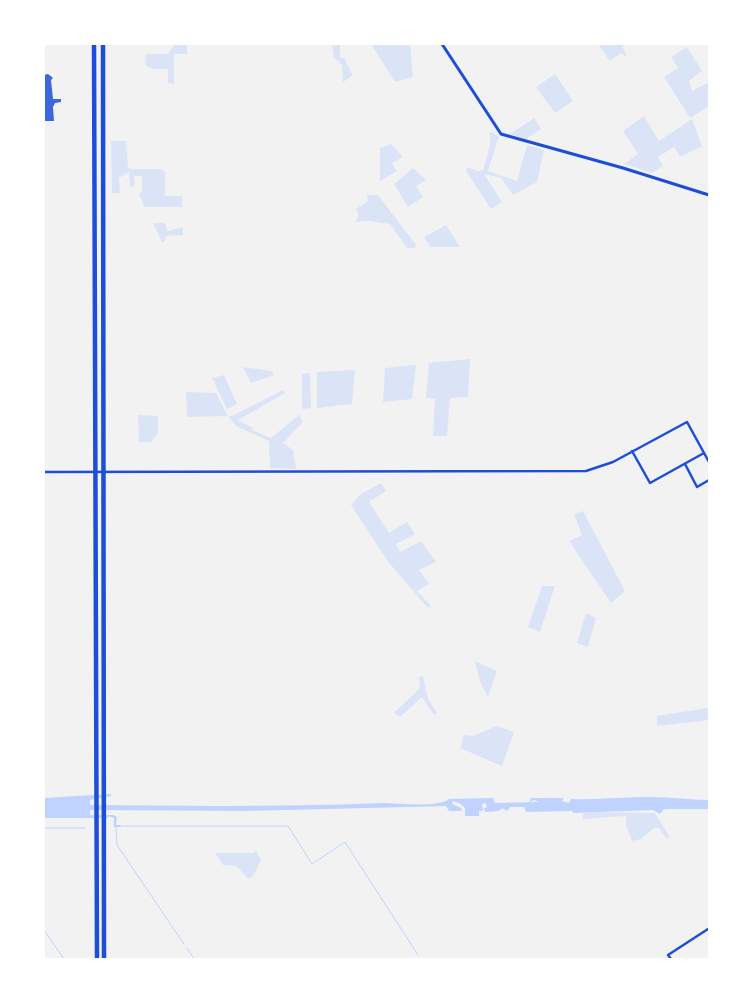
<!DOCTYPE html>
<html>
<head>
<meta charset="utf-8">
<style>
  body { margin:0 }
  #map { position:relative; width:753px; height:1003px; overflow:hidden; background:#f2f2f2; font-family:"Sofia Sans Condensed",sans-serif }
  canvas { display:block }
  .frame { position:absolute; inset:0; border:45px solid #fff; pointer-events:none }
</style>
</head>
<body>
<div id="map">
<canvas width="753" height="1003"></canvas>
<div class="frame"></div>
</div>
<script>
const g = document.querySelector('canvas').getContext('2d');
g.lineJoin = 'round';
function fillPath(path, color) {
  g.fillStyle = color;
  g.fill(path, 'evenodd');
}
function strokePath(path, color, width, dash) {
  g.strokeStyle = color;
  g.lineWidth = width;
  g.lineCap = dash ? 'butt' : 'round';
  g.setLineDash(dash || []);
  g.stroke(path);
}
const green = new Path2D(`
  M 173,44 L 187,44 L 187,54 L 174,54 L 174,84 L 168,83 L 168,69 L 154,69 L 146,66 L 145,54 L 168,54 L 173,47 Z
  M 332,44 L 340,44 L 340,58 L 344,58 L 353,75 L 343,82 L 342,65 L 334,58 Z
  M 371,44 L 410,44 L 413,77 L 395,82 Z
  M 598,44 L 626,44 L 622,47 L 627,55 L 625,56 L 621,53 L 610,61 Z
  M 687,47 L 702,71 L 689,81 L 692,91 L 709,82 L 709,106 L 690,118 L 664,77 L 678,68 L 671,57 Z
  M 555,74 L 573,101 L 555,113 L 536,87 Z
  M 644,116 L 659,141 L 692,119 L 702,146 L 680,157 L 674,147 L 658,157 L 663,166 L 652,173 L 624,164 L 638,154 L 623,131 Z
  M 534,118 L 541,129 L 526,139 L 510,134 Z
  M 490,132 L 499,136 L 488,171 L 517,181 L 527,145 L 544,150 L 537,182 L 513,195 L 501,178 L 484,174 L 502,202 L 491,209 L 466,171 L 467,167 L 477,171 L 483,170 L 490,146 Z
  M 111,141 L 126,141 L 128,167 L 131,169 L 161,169 L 165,172 L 165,196 L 182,196 L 182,207 L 145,207 L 139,194 L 142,191 L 142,176 L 134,176 L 135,185 L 130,188 L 129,172 L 119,178 L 120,193 L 112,193 Z
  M 391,144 L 403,157 L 392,163 L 397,171 L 380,181 L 380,148 Z
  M 413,168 L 426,180 L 416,186 L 423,197 L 408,207 L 394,184 Z
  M 367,195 L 378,195 L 416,245 L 415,248 L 407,248 L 390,224 L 369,221 L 355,222 L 359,215 L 356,209 L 368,201 Z
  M 153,223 L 165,223 L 167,231 L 183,227 L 183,235 L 166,236 L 165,241 L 162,242 Z
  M 446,225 L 460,247 L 430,247 L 424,237 Z
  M 470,359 L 468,397 L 450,398 L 447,436 L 433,436 L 435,399 L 426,398 L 429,363 Z
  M 416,365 L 412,399 L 383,402 L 385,368 Z
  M 243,367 L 272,371 L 274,375 L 251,383 Z
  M 355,370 L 352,404 L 317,408 L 317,372 Z
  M 310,373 L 311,408 L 302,409 L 302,374 Z
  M 224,375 L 237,404 L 227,409 L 212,378 Z
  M 283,390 L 285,393 L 238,420 L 253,428 L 252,430 L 271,438 L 299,415 L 303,422 L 283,443 L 293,450 L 296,469 L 270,468 L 269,441 L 236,426 L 228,416 L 187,417 L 186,392 L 216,393 L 228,416 L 232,416 Z
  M 138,415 L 158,416 L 158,433 L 151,442 L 139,442 Z
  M 381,483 L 386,491 L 369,502 L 389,533 L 407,522 L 415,534 L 396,544 L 400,552 L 421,541 L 436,562 L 419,570 L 429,584 L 417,591 L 431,606 L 428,608 L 389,563 L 351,505 L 361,494 Z
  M 583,511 L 625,591 L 611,603 L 569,541 L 582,535 L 574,514 Z
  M 542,586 L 555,586 L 540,632 L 528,627 Z
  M 586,613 L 596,618 L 588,647 L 577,643 Z
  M 475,661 L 497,671 L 488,697 L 480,681 Z
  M 423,676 L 428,699 L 437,713 L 434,715 L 422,697 L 400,717 L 394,713 L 420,688 L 419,677 Z
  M 708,708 L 709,720 L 657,726 L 657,716 Z
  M 497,726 L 514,732 L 502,766 L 460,748 L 464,735 L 473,736 Z
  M 590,812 L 655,813 L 670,837 L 666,838 L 659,828 L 654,828 L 641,839 L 632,841 L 626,826 L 626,816 L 583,819 L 583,814 Z
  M 256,851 L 261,860 L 253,876 L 249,879 L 236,866 L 223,865 L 215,853 L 253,853 Z`);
const water = new Path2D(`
  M 111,794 L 111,796 L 90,800 L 90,805 C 187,806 285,807 382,803 C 398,803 438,808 449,799 L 493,798 L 495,803 L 539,802 L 534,800 L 529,802 L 531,798 L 564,798 L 562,801 L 569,803 L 571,799 C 598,800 624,797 651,797 C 671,797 690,800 709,800 L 709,809 L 664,809 L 660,814 L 653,810 L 573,813 L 572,811 L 526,812 L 524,807 L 510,807 L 507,811 L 502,808 L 499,811 L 486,812 L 483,809 L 487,807 L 485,803 L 482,804 L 483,811 L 479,811 L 479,816 L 465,816 L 465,808 L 459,803 L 453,801 L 452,804 L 461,808 L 462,811 L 449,811 L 446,806 L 246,811 L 90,810 L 90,815 L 114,815 L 117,817 L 116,825 L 121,825 L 121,827 L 114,827 L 114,818 L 109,816 L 107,818 L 44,818 L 44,798 Z`);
const stream = new Path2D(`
  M 116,826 L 117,845 L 184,944
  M 122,826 L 288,826 L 312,864 L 345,842 L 418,955
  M 44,828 L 85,828
  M 44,930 L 64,959
  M 187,948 L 194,959
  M 420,958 L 421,959`);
const building = new Path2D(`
  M 48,74 L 53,78 L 51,80 L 53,99 L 61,99 L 61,102 L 55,103 L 53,107 L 54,121 L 44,121 L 44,75 Z`);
const minor = new Path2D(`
  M 632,451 L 650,483 L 704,453
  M 685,464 L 697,487 L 709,480
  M 44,472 L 586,471 L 613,462 L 687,422 L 709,462
  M 671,959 L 668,955 L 708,929`);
const tertiary = new Path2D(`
  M 442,44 L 501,134 L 623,168 L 709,195`);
const trunk = new Path2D(`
  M 94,44 L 97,959
  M 103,44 L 104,959`);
fillPath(green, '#dbe4f7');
fillPath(water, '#bfd3fe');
strokePath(stream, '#bfd3fe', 1);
fillPath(building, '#3d67dc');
strokePath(minor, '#1d4ed8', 2.5);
strokePath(tertiary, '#1d4ed8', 3);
strokePath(trunk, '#1d4ed8', 4.5);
</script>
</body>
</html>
